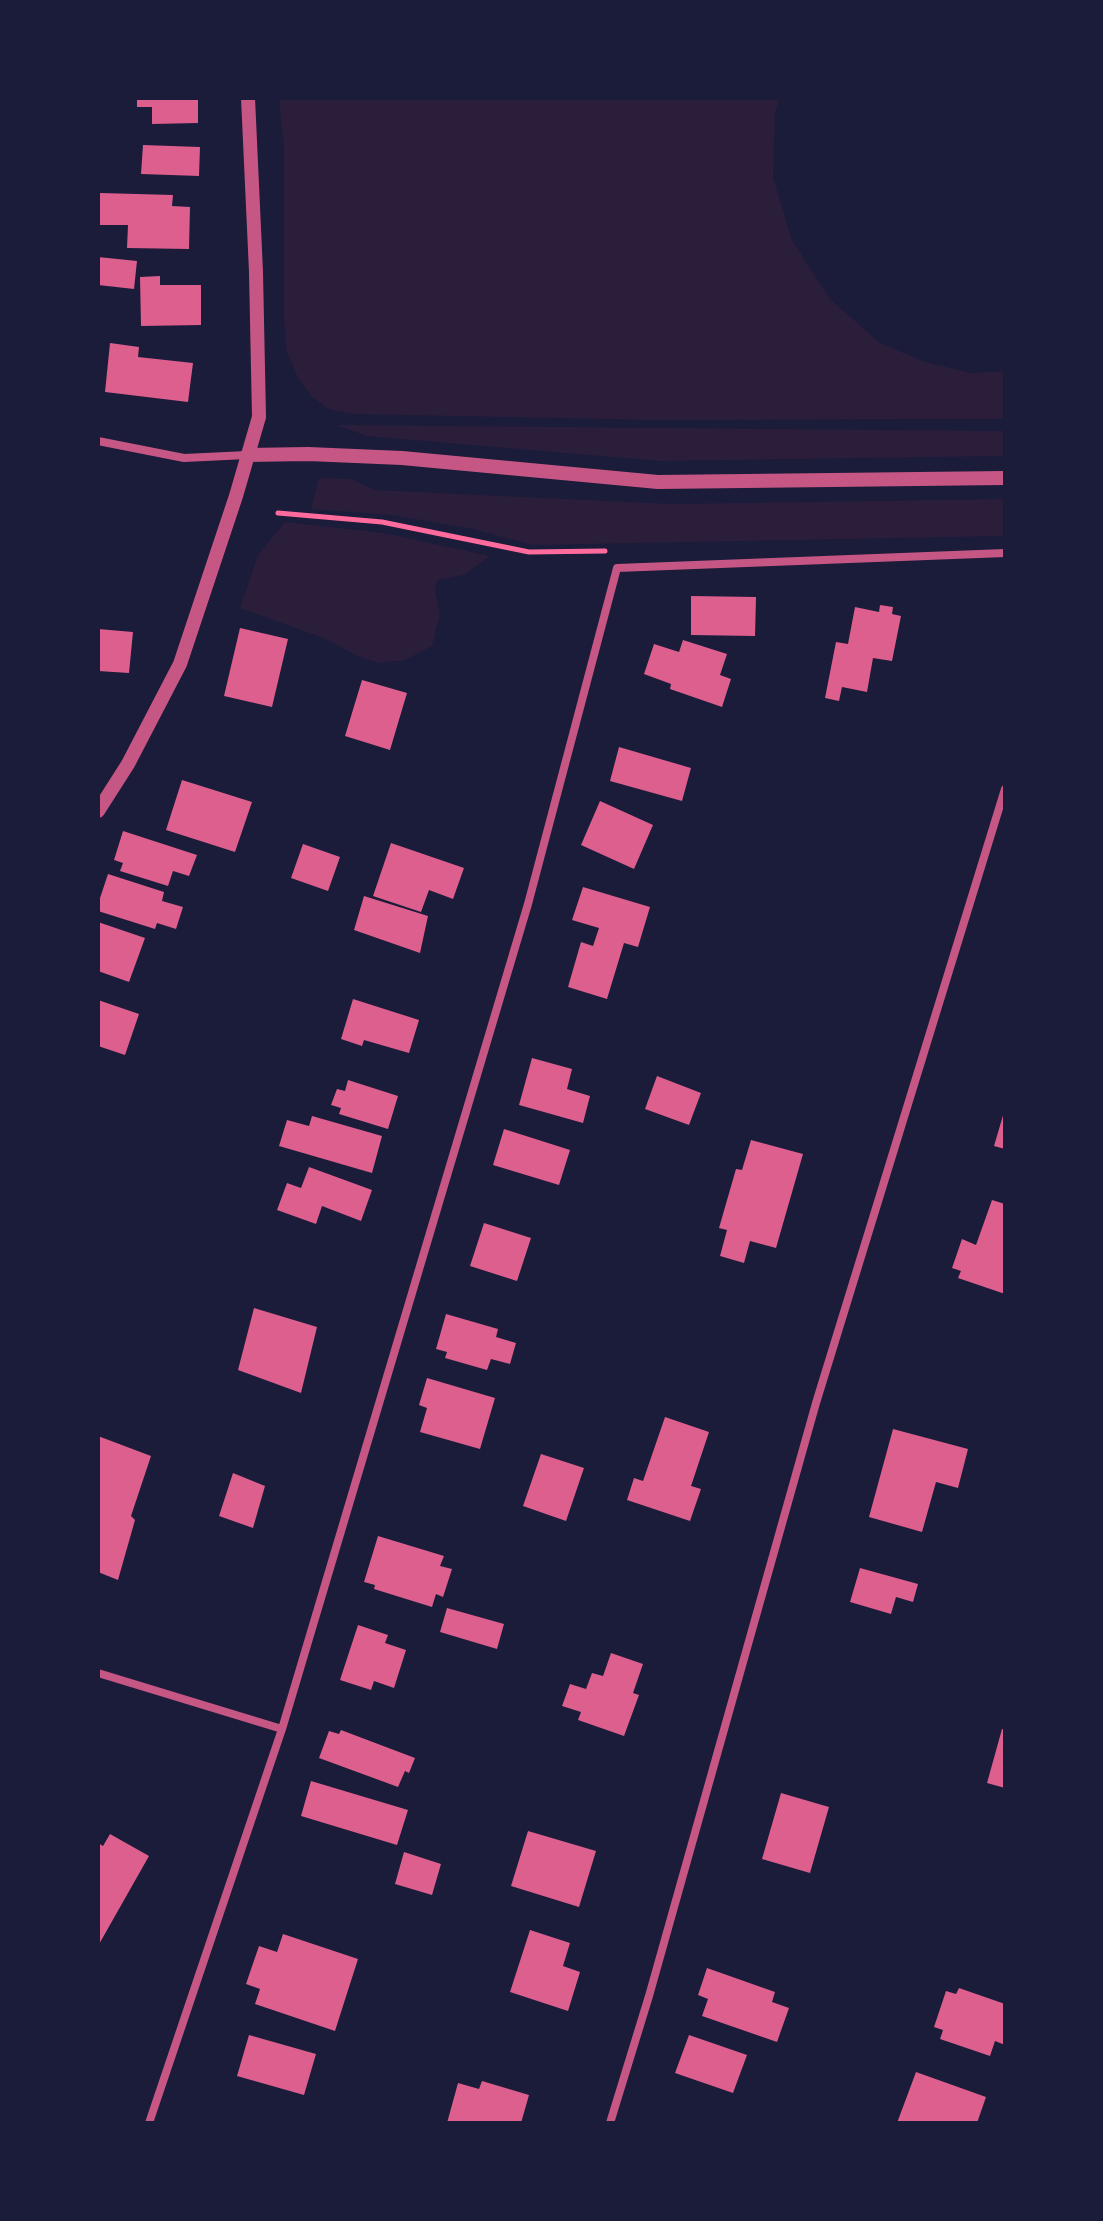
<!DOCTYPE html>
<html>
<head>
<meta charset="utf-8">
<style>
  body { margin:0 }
  #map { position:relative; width:1103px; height:2221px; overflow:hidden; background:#1b1b3a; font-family:"Fira Sans Condensed",sans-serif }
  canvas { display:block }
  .frame { position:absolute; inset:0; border:100px solid #1b1b3a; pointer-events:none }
</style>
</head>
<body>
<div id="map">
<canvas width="1103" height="2221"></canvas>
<div class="frame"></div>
</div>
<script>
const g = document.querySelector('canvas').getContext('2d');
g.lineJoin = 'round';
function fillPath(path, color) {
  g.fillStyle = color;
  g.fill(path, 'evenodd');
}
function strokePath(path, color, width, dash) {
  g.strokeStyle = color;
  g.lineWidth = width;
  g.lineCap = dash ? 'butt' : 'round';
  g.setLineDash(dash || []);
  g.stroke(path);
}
const green = new Path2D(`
  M 279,98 L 780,98 L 775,113 L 773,177 L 792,240 L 830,299 L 880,343 L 925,362 L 972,373 L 1005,371 L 1005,419 L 652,420 L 355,414 L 330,410 L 312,397 L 298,378 L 286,349 L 284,316 L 284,150 Z
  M 337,425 L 1005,431 L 1005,456 L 659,461 L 366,436 Z
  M 319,478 L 352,479 L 375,490 L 672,504 L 1005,499 L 1005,536 L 532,545 L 474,529 L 392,515 L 311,509 Z
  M 285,522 L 384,533 L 490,556 L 464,575 L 437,580 L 435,589 L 440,614 L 432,646 L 405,660 L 379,663 L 357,656 L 326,639 L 240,608 L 258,555 Z`);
const building = new Path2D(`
  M 137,98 L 198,98 L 198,123 L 152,124 L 152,107 L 137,107 Z
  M 143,145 L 200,147 L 199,176 L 141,174 Z
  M 100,193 L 173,195 L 172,206 L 190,207 L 189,249 L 127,248 L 128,225 L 100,225 Z
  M 98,257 L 137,261 L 134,289 L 98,285 Z
  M 160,276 L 160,285 L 201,285 L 201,325 L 141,326 L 140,277 Z
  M 110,343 L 139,347 L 138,357 L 193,363 L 188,402 L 105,392 Z
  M 691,596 L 756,597 L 755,636 L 691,635 Z
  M 880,605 L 893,607 L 892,614 L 901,616 L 892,661 L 873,658 L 867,692 L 842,687 L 839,701 L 825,698 L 836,642 L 848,644 L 855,607 L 879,612 Z
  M 240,628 L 288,639 L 272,707 L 224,696 Z
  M 98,629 L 133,632 L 129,673 L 98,671 Z
  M 683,640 L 727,654 L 720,675 L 731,679 L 722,707 L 670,689 L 671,684 L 644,674 L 654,644 L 679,652 Z
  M 362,680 L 407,693 L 390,750 L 345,736 Z
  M 619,747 L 691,768 L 682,801 L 610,781 Z
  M 182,780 L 252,802 L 235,852 L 166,830 Z
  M 600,801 L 653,825 L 634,869 L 581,845 Z
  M 123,831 L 197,855 L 189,876 L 173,871 L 168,886 L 120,871 L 123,863 L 114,860 Z
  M 391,843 L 464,868 L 453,899 L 429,890 L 421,912 L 373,896 Z
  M 303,844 L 340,857 L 328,891 L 291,878 Z
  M 108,874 L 164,892 L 162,901 L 183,907 L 176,929 L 157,923 L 155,929 L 98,911 L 98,904 Z
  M 583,887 L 650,907 L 638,947 L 624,943 L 607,999 L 568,987 L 581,942 L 593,946 L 599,928 L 572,920 Z
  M 364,896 L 428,916 L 420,953 L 354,930 Z
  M 98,922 L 145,938 L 129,982 L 98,971 Z
  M 353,999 L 419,1020 L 409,1053 L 364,1040 L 362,1046 L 341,1039 Z
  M 98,1000 L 139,1014 L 125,1055 L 98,1046 Z
  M 532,1058 L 572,1069 L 567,1089 L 590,1096 L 583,1123 L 519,1105 Z
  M 657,1076 L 701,1093 L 689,1125 L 645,1109 Z
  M 348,1080 L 398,1096 L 388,1129 L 339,1114 L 341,1108 L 331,1105 L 337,1089 L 345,1091 Z
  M 1004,1112 L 1005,1112 L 1005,1149 L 994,1146 Z
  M 312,1116 L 382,1136 L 372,1173 L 279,1146 L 287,1120 L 309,1126 Z
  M 504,1129 L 570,1150 L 559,1185 L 493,1165 Z
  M 751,1140 L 803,1154 L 776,1248 L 750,1241 L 744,1263 L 720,1256 L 727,1230 L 719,1228 L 736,1169 L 742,1170 Z
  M 309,1167 L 372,1190 L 361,1221 L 322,1206 L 316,1224 L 277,1210 L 287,1183 L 301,1188 Z
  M 992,1200 L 1005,1204 L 1005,1294 L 958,1278 L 961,1271 L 952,1268 L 962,1239 L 976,1245 Z
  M 484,1223 L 531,1238 L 517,1281 L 470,1266 Z
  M 254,1308 L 317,1327 L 301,1393 L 238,1370 Z
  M 446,1314 L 498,1329 L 496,1337 L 516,1343 L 510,1364 L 491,1359 L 487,1370 L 445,1358 L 447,1352 L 436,1349 Z
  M 427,1378 L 495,1398 L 480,1449 L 420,1432 L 427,1408 L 419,1405 Z
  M 665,1417 L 709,1432 L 691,1486 L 701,1489 L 690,1521 L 627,1500 L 634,1478 L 643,1481 Z
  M 893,1429 L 968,1449 L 958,1488 L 936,1482 L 922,1532 L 869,1517 Z
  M 98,1436 L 151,1456 L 131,1516 L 135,1520 L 118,1580 L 98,1572 Z
  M 541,1454 L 584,1468 L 566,1521 L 523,1506 Z
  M 233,1473 L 265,1486 L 253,1528 L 219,1516 Z
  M 378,1536 L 444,1556 L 440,1566 L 452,1569 L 443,1597 L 436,1594 L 432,1607 L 374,1589 L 375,1585 L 364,1582 Z
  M 860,1568 L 918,1584 L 913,1602 L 896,1597 L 891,1614 L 850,1602 Z
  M 447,1608 L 504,1624 L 497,1649 L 440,1632 Z
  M 358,1625 L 388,1635 L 385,1643 L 406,1650 L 394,1688 L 374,1681 L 371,1690 L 340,1680 Z
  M 611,1653 L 643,1664 L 633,1693 L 639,1695 L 624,1736 L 578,1720 L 581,1712 L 562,1706 L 570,1684 L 586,1689 L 592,1673 L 603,1676 Z
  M 1002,1729 L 1005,1730 L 1005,1788 L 987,1783 Z
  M 341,1730 L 415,1758 L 409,1773 L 405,1771 L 398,1787 L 319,1758 L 329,1731 L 339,1734 Z
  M 311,1781 L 408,1810 L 397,1845 L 301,1816 Z
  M 781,1793 L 829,1807 L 810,1873 L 762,1859 Z
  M 528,1831 L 596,1851 L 579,1907 L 511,1886 Z
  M 110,1834 L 149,1856 L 98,1946 L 98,1843 L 103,1846 Z
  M 404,1852 L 441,1864 L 432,1895 L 395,1884 Z
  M 530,1930 L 570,1943 L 563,1966 L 580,1972 L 568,2011 L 510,1992 Z
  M 283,1934 L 358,1959 L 335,2031 L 255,2004 L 260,1989 L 246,1984 L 259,1946 L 277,1952 Z
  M 707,1968 L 775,1992 L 772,2002 L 789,2008 L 777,2042 L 702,2016 L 708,1999 L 698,1995 Z
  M 959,1988 L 1005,2004 L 1005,2045 L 995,2041 L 990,2056 L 940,2039 L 943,2030 L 934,2027 L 946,1991 L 956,1994 Z
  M 249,2035 L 316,2054 L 304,2095 L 237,2076 Z
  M 689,2035 L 747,2055 L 733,2093 L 675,2073 Z
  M 916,2072 L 986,2097 L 977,2123 L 897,2123 Z
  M 482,2081 L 529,2095 L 521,2123 L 447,2123 L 458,2083 L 479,2089 Z`);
const path = new Path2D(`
  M 278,513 L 382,522 L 529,552 L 605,551`);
const minor = new Path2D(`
  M 98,441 L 184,458 L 247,455
  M 98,1673 L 282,1729
  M 149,2123 L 282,1729 L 528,904 L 617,568 L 1005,553
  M 610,2123 L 649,1996 L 816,1403 L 1005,789`);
const tertiary = new Path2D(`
  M 247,455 L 308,454 L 402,458 L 658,482 L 1005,478
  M 98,811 L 128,764 L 180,664 L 236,496 L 259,417 L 256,272 L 248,98`);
fillPath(green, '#2a1e3b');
fillPath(building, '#dd5f8e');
strokePath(path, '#ff6b9d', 5);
strokePath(minor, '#c65784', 8);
strokePath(tertiary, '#c65784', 14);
</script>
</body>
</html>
